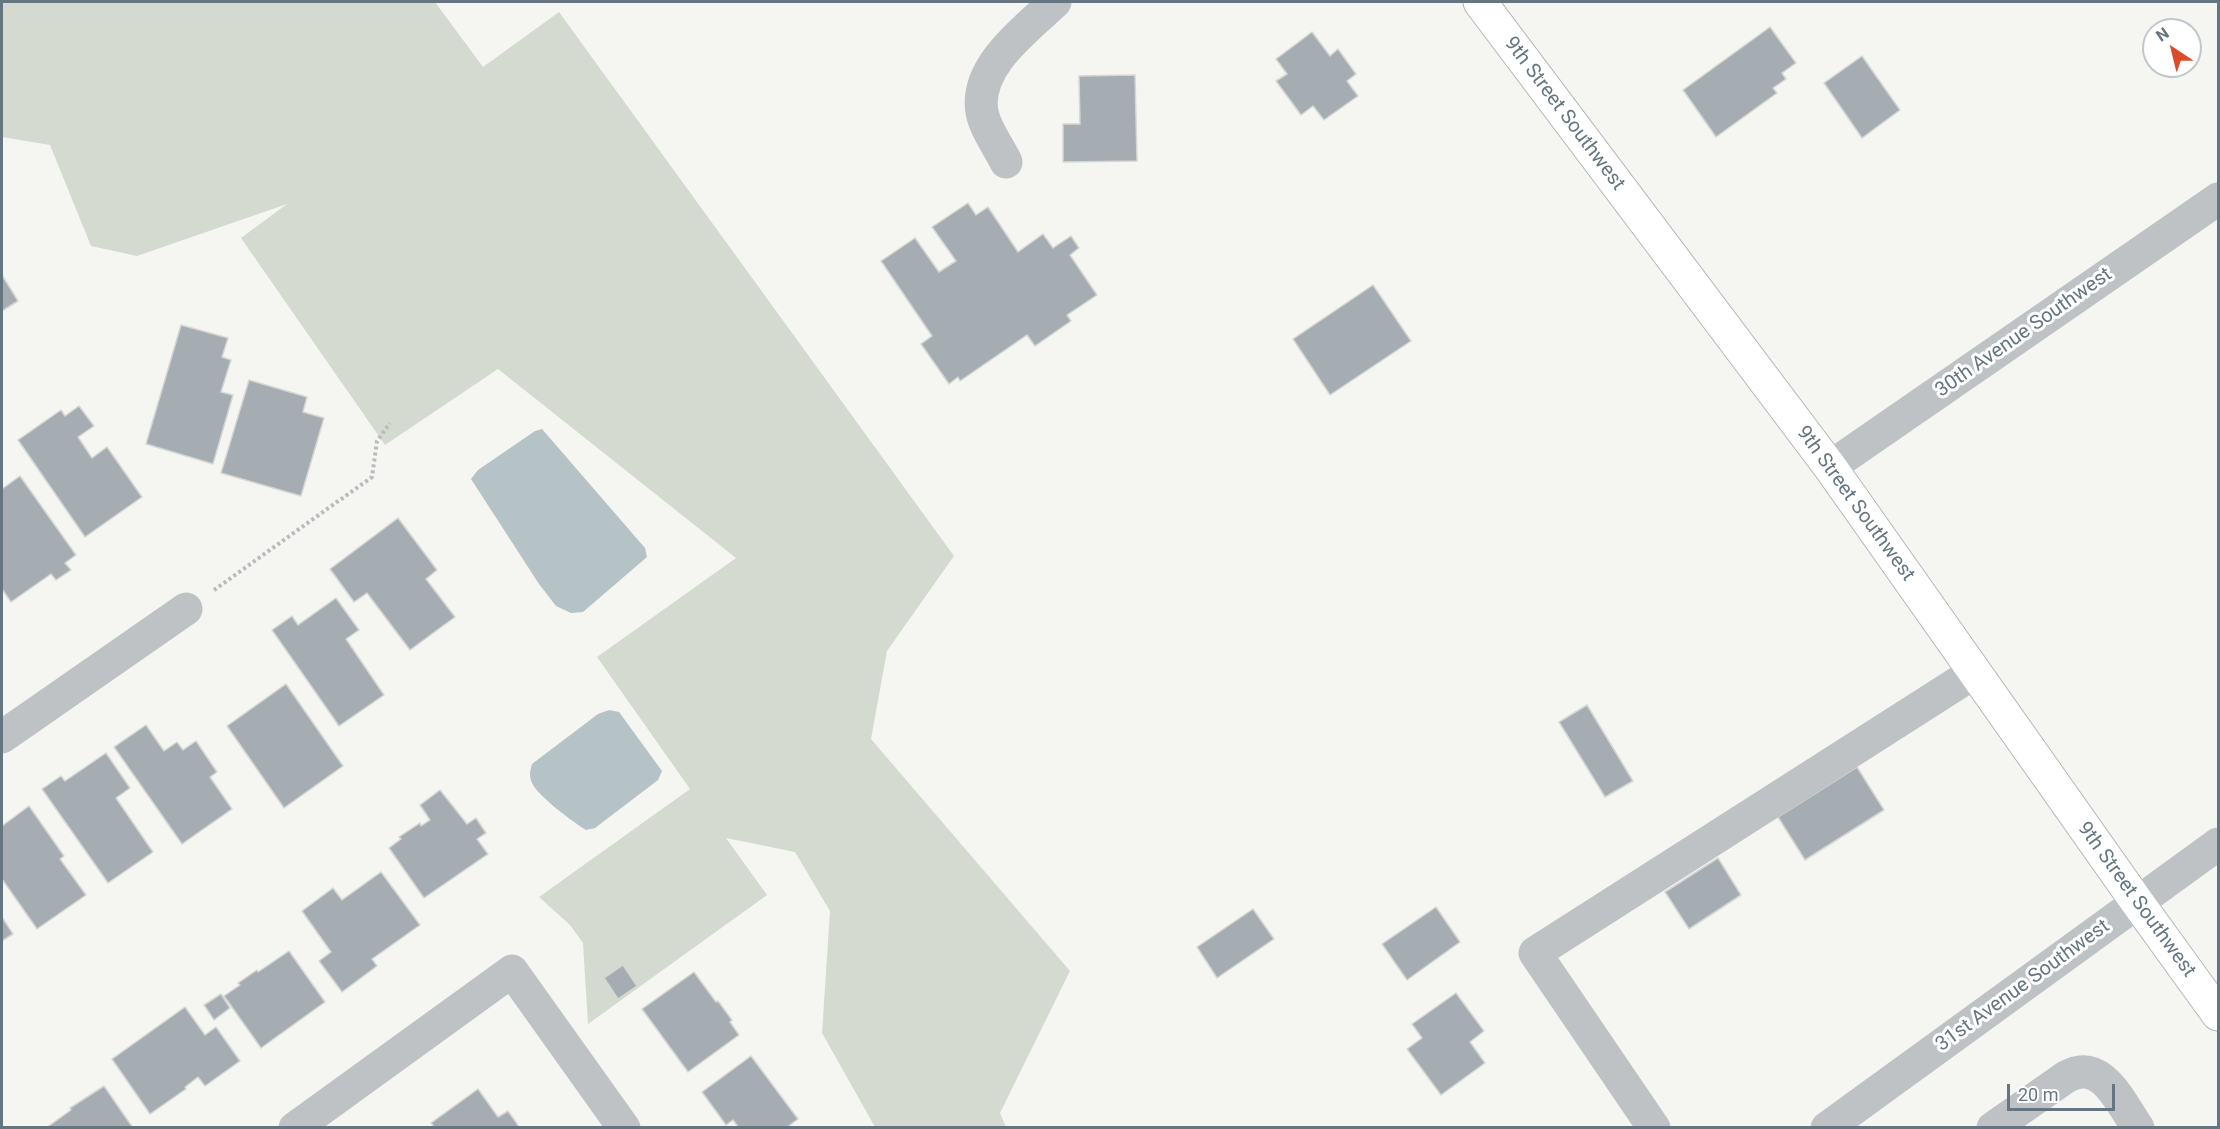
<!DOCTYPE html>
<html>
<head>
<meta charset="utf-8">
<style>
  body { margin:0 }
  #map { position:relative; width:2220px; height:1129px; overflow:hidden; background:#f5f5f2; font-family:Roboto,sans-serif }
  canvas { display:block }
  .frame { position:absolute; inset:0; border:3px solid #657681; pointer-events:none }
  .north { position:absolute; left:2142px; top:18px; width:60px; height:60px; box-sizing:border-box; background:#fff; border:2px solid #c1c8cd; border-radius:50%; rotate:325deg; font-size:16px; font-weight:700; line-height:24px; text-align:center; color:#657681 }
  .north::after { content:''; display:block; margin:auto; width:21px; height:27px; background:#dc4c2b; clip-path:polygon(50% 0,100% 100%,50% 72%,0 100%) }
  .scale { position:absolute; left:2007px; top:1084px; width:108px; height:27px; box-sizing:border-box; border:3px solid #657681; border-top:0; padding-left:8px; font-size:18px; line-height:21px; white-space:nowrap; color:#657681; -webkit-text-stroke:4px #fff; paint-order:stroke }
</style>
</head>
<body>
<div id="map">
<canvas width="2220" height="1129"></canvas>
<div class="frame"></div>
<div class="north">N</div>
<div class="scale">20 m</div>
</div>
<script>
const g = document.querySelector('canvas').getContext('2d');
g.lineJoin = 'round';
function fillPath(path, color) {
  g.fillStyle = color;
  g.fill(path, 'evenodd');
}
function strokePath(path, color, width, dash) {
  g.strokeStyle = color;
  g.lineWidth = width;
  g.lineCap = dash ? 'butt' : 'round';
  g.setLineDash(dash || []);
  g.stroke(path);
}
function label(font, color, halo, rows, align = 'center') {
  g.font = font + ' Roboto,sans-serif';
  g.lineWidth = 6;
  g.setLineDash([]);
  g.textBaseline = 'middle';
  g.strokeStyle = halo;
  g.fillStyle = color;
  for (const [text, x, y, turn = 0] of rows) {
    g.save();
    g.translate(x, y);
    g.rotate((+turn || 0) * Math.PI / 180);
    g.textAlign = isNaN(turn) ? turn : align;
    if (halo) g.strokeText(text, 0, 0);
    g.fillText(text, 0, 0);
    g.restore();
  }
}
const green = new Path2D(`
  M 2,2 L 435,2 L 483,67 L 559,12 L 954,556 L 887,651 L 871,739 L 1070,971 L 1000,1113 L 1006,1127 L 875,1127 L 822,1033 L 830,911 L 795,852 L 726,838 L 767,895 L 588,1024 L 583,943 L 570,925 L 539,897 L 690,789 L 597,657 L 736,558 L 498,369 L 385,445 L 241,238 L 287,204 L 137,256 L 91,246 L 50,145 L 2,137 Z`);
const water = new Path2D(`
  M 542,429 L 645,548 L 647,557 L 583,612 L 571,613 L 556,606 L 539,584 L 471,479 L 478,470 L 535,431 Z
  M 609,710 L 619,712 L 662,771 L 658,780 L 595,828 L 586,830 C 573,822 538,796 532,783 C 529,776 530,771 532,764 L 598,714 Z`);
const building = new Path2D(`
  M 1770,27 L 1796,63 L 1782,73 L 1786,79 L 1773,88 L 1777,93 L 1716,137 L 1683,90 Z
  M 1312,32 L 1330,56 L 1338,49 L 1356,74 L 1347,81 L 1358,96 L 1324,120 L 1313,106 L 1301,115 L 1276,81 L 1287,74 L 1276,59 Z
  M 1862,56 L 1900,110 L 1862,138 L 1824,83 Z
  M 1135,75 L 1137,161 L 1063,162 L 1063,124 L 1080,124 L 1079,76 Z
  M 968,203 L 976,215 L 988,207 L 1018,252 L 1043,234 L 1053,248 L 1071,236 L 1079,248 L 1070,255 L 1097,295 L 1067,315 L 1071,321 L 1035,346 L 1027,335 L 960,381 L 958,377 L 949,384 L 921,344 L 932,336 L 881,261 L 915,238 L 939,272 L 956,261 L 932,227 Z
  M 2,275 L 18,301 L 2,311 Z
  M 1373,285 L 1411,341 L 1330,395 L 1293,339 Z
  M 181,325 L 228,338 L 222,357 L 231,360 L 221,392 L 233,395 L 213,464 L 146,444 Z
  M 249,380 L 307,397 L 303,412 L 324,418 L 301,496 L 221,473 Z
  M 79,406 L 94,426 L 78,437 L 92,458 L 107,447 L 142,497 L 85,537 L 18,440 L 61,410 L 65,416 Z
  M 20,476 L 76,555 L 65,563 L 71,570 L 56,580 L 51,574 L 11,602 L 2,589 L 2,489 Z
  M 398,518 L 437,570 L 426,579 L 455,617 L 410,650 L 367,593 L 354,602 L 330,569 Z
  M 336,598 L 359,630 L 346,639 L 384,695 L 339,726 L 272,630 L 292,616 L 298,625 Z
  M 286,684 L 343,766 L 284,808 L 227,726 Z
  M 1587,705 L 1633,781 L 1605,797 L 1559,722 Z
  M 146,725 L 164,751 L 177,742 L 183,750 L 196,741 L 217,772 L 210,777 L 232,809 L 182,844 L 114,747 Z
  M 106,753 L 130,788 L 116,798 L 153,852 L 108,883 L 42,789 L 61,776 L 65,781 Z
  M 1857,767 L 1884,810 L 1805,860 L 1778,817 Z
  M 440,790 L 467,824 L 476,818 L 486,833 L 477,839 L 488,854 L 424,898 L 389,848 L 401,839 L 399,837 L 420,823 L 421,826 L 430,820 L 420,805 Z
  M 29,806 L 64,856 L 60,859 L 86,895 L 37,929 L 2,879 L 2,826 Z
  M 1718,858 L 1741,895 L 1689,929 L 1665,892 Z
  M 381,872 L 420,925 L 372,959 L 377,966 L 342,992 L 319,961 L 331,952 L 302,911 L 333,888 L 342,900 Z
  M 1436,907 L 1460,942 L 1407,980 L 1382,944 Z
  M 1253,909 L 1274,939 L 1217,978 L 1197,947 Z
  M 2,917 L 13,934 L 2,941 Z
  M 289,951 L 325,1002 L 261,1048 L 224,996 L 240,985 L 238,983 L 257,970 L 258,972 Z
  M 623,965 L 637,986 L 618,999 L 604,978 Z
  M 694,972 L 716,1002 L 718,1001 L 732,1020 L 730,1022 L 739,1035 L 688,1072 L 642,1009 Z
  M 1456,993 L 1484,1031 L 1470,1042 L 1485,1063 L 1441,1095 L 1407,1049 L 1422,1038 L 1412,1024 Z
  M 221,994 L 230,1008 L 214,1020 L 204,1005 Z
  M 185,1007 L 205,1035 L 216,1027 L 240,1061 L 205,1086 L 198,1077 L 185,1087 L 186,1089 L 150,1114 L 112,1059 Z
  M 751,1056 L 798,1119 L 786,1128 L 739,1128 L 733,1120 L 726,1125 L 702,1092 Z
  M 104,1086 L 133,1128 L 46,1128 L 71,1110 L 70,1108 Z
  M 478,1089 L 498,1117 L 508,1111 L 520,1128 L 435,1128 L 431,1123 Z`);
const path = new Path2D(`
  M 214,590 L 372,477 L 377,441 L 390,423`);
const minor = new Path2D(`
  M 1006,162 C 999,147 985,129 982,112 C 974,67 1026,29 1055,2
  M 1830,467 L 2218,199
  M 2,737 L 186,609
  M 295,1128 L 512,971 L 624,1128
  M 1654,1128 L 1535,953 L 1975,672
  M 1827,1128 L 2218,844
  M 1993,1128 L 2066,1077 C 2102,1057 2120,1102 2138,1128`);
const major = new Path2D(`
  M 1480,2 L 1830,467 L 2137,902 L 2218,1014`);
const streetNames = [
  ["9th Street Southwest",1564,114,53],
  ["30th Avenue Southwest",2024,333,-35],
  ["9th Street Southwest",1855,504,54],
  ["9th Street Southwest",2136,900,54],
  ["31st Avenue Southwest",2023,986,-36]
];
fillPath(green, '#d5dad1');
fillPath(water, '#b5c2c6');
fillPath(building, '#a5adb2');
strokePath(building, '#d6d6d4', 1.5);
strokePath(major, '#b1b6b9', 35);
strokePath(path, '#b8bbbd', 4, [3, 3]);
strokePath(minor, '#bec2c5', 33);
strokePath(major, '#fff', 33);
label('20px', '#657681', '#fff', streetNames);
</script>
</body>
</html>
